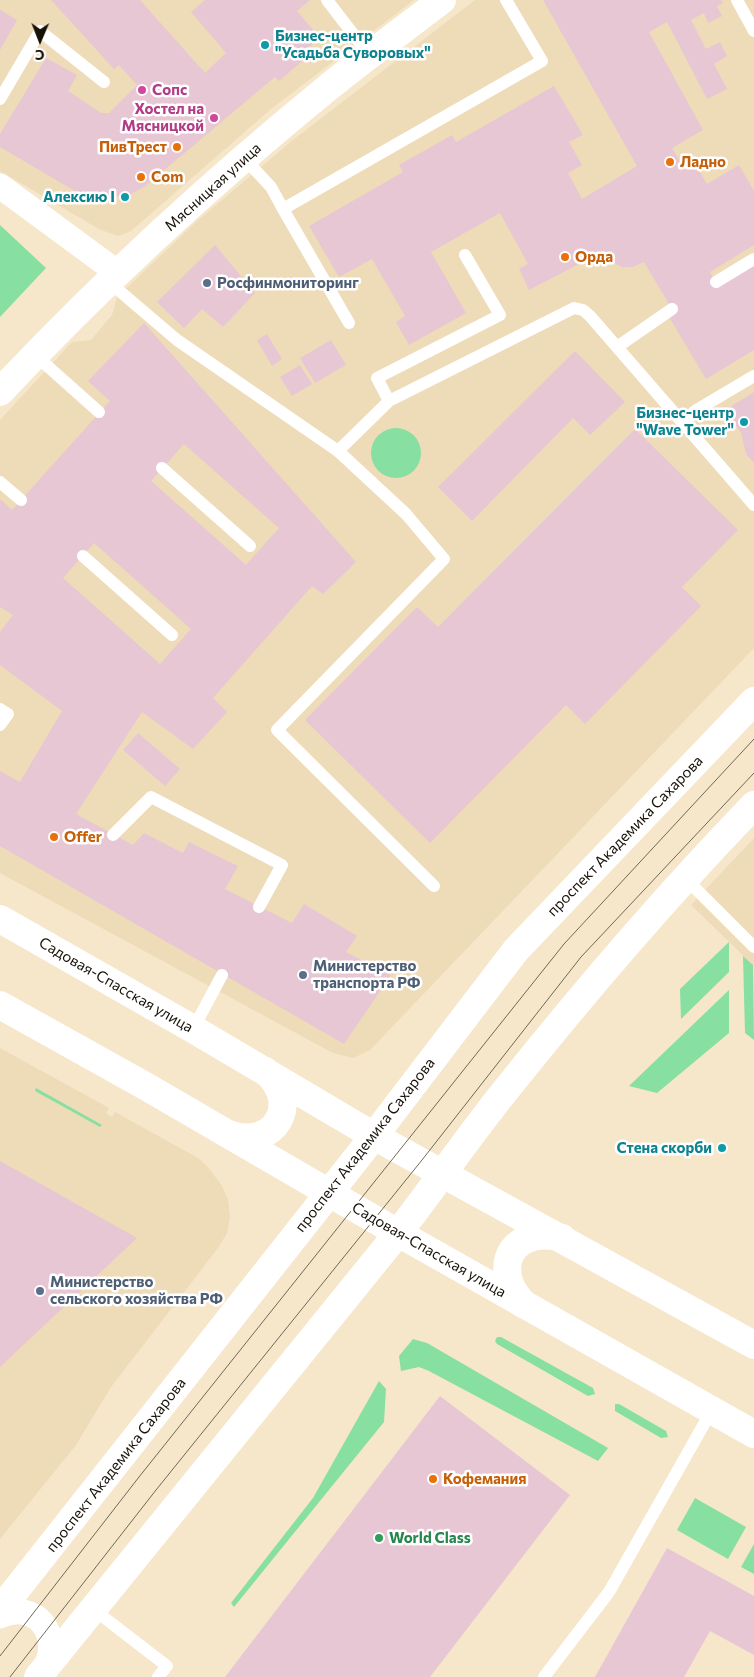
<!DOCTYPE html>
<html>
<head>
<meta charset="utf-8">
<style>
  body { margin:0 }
  #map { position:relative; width:754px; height:1677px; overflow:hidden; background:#f6e6ca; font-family:Commissioner,sans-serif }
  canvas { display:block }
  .north { position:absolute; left:15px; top:15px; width:50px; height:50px; -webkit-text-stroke:4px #fff; paint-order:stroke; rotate:181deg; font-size:14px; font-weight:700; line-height:20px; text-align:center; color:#171208 }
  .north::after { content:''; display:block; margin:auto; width:18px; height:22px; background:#171208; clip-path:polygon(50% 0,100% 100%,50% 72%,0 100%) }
</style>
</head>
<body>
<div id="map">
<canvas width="754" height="1677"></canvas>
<div class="north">С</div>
</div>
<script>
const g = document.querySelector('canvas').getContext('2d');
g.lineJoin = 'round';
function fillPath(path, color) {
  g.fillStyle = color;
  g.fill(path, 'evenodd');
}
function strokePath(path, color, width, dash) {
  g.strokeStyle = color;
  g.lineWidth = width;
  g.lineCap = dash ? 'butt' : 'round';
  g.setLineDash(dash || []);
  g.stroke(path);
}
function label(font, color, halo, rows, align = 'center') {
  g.font = font + ' Commissioner,sans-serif';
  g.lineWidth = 5;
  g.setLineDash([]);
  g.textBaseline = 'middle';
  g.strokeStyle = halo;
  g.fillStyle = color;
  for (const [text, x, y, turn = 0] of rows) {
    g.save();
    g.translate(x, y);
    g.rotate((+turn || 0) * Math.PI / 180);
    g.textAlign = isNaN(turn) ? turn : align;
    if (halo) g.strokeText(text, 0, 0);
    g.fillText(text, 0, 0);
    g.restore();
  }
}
const built = new Path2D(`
  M 0,0 L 414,0 L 271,109 L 131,231 L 118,236 L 99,229 L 0,171 Z
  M 475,0 L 754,0 L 754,648 L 370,1050 L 353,1058 L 333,1053 L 0,873 L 0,420 L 72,342 L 91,340 L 112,315 L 117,297 L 196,222 L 293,140 Z
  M 754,838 L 754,966 L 691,905 Z
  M 0,1048 L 109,1108 L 106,1113 L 112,1117 L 115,1112 L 198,1158 L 208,1167 L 222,1186 L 228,1200 L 230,1217 L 227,1233 L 218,1248 L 111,1387 L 76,1445 L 0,1539 Z`);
const green = new Path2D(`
  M 0,225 L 46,268 L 0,317 Z
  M371 453a25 25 0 1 1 50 0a25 25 0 1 1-50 0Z
  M 729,942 L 729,972 L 681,1019 L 680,989 Z
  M 743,956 L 753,965 L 754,1040 L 745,1033 Z
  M 729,990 L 729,1033 L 657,1093 L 629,1086 Z
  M 36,1088 L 102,1125 L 100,1127 L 35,1091 Z
  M 497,1337 L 501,1337 L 593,1388 L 595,1394 L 588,1396 L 497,1344 L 495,1341 Z
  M 413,1339 L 427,1343 L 608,1448 L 598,1461 L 429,1371 L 419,1367 L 401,1371 L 399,1356 Z
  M 379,1381 L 386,1389 L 384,1422 L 234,1607 L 231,1603 L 313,1498 Z
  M 615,1404 L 619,1404 L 666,1431 L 668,1437 L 661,1438 L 615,1411 Z
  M 695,1498 L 746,1527 L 728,1559 L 677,1530 Z
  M 754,1544 L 754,1574 L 741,1567 Z`);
const building = new Path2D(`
  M 51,0 L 140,0 L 205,73 L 226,53 L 191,12 L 205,0 L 310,0 L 297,11 L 320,38 L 303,52 L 307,57 L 279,81 L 275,77 L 144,187 L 125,197 L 90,196 L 73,190 L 0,147 L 0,134 L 46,58 L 77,75 L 68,91 L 101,113 L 109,113 L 137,85 L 119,65 L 114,69 Z
  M 543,0 L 721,0 L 723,3 L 717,6 L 722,16 L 708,23 L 704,13 L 691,20 L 706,49 L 720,42 L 727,56 L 714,64 L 727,89 L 707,99 L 667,22 L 649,32 L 703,130 L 672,148 L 685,170 L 695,164 L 707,184 L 739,165 L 754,191 L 754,245 L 710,272 L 716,282 L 754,266 L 754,350 L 706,379 L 669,317 L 675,314 L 644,262 L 633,267 L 622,267 L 611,262 L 602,252 L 529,290 L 519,269 L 528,264 L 500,213 L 431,252 L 466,313 L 409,345 L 396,322 L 405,316 L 372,259 L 339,277 L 309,226 L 403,172 L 399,165 L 452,135 L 456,142 L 554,86 L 583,135 L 569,142 L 582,165 L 568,173 L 582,199 L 637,166 Z
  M 0,10 L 17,20 L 0,50 Z
  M 215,245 L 255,293 L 223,327 L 202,309 L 184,328 L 157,302 Z
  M 144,323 L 356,562 L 323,594 L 312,586 L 213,698 L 227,712 L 193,749 L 142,712 L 76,814 L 133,845 L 144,833 L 183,853 L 189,842 L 238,866 L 225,889 L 292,923 L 304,904 L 357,936 L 346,952 L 391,975 L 344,1044 L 0,846 L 0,771 L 20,782 L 62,711 L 0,665 L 0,632 L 13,615 L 0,607 L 0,499 L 12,510 L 110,401 L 88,381 ZM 184,444 L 279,528 L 246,565 L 151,481 ZM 94,543 L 191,629 L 160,664 L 63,578 Z
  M 267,334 L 282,359 L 272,366 L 257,340 Z
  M 331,340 L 346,365 L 315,383 L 300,358 Z
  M 575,351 L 625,402 L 590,435 L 573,418 L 472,521 L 438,487 Z
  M 300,365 L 312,384 L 292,396 L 280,377 Z
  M 754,392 L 754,463 L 746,454 L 741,433 L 725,410 Z
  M 635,429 L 738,530 L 682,587 L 701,606 L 585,724 L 566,705 L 430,843 L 305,720 L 417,607 L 438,627 Z
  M 138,733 L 180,769 L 165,786 L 123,750 Z
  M 0,1161 L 137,1238 L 0,1367 Z
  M 440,1396 L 570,1495 L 430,1677 L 225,1677 Z
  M 667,1548 L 754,1596 L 754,1655 L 710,1631 L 684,1677 L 595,1677 Z`);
const service = new Path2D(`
  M 327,0 L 370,56
  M 737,0 L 754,31
  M 0,99 L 40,31 L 104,82
  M 244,158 L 271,187 L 283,209
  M 109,282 L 177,340 L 338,451 L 406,514 L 444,559 L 277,730 L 434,886
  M 716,282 L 754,259
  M 349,323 L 283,209 L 542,61 L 506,0
  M 617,347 L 672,309
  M 35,355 L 99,412
  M 389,401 L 377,378 L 500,315 L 465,255
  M 683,423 L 695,411 L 754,376
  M 338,451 L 389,401 L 574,308 L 583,310 L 590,316 L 754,505
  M 162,468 L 250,546
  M 0,482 L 21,500
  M 83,556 L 172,635
  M 0,709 L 8,714 L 0,725
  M 113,835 L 151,797 L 282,865 L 259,907
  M 684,877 L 754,947
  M 193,1029 L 222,975
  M 93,1609 L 167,1666 L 158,1677
  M 544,1677 L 609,1592 L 712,1410`);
const minor = new Path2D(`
  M 0,186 L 118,273
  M 0,1616 C 37,1599 62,1636 45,1668`);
const tertiary = new Path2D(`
  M 0,392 C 101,284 210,184 325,90 C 363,59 403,30 442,0
  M 228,1134 C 274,1151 303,1103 265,1071
  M 523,1304 C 518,1297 511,1290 509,1281 C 499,1245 532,1229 562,1238`);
const secondary = new Path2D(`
  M 398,1233 C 434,1187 468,1137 505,1091 C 584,992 666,896 754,805
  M 0,1610 L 374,1136 L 516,950 L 754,701`);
const primary = new Path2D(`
  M 0,919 L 193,1029 L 374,1136 L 754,1345
  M 0,1005 L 147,1087 L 398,1233 L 754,1434
  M 38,1677 L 398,1233`);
const tram = new Path2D(`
  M 0,1656 L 139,1477 L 564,944 L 754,739
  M 10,1677 L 156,1490 L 422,1160 L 581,957 L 754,773`);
const markers = [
  [265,45,5,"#0f9aa8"],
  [142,90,5,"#d1479c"],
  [214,118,5,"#d1479c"],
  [177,147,5,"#e8710a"],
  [670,162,5,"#e8710a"],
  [141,177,5,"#e8710a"],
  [125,197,5,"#0f9aa8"],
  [565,257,5,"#e8710a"],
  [207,283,5,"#5c6f8a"],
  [744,422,5,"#0f9aa8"],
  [54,837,5,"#e8710a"],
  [303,975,5,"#5c6f8a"],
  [722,1148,5,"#0f9aa8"],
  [40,1291,5,"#5c6f8a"],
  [433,1479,5,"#e8710a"],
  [379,1538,5,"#2e9e5b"]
];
const cultureNames = [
  ["Бизнес-центр",275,36,"left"],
  ["\"Усадьба Суворовых\"",275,53,"left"],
  ["Алексию I",115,197],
  ["Бизнес-центр",734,413],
  ["\"Wave Tower\"",734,430],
  ["Стена скорби",712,1148]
];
const hotelNames = [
  ["Сопс",152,90],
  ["Хостел на",204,109,"right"],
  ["Мясницкой",204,126,"right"]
];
const foodNames = [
  ["ПивТрест",167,147,"right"],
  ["Ладно",680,162],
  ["Com",151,177],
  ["Орда",575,257],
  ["Offer",64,837],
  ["Кофемания",443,1479]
];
const streetNames = [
  ["Мясницкая улица",213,187,-42],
  ["проспект Академика Сахарова",625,836,-46],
  ["Садовая-Спасская улица",116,985,30],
  ["проспект Академика Сахарова",365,1145,-52],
  ["Садовая-Спасская улица",429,1250,30],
  ["проспект Академика Сахарова",116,1465,-52]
];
const serviceNames = [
  ["Росфинмониторинг",217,283],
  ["Министерство",313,966],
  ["транспорта РФ",313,983],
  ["Министерство",50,1282],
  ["сельского хозяйства РФ",50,1299]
];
const leisureNames = [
  ["World Class",389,1538]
];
fillPath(built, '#eedbb8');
fillPath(green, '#88dfa2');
fillPath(building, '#e8c7d5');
strokePath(service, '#fff', 12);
strokePath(minor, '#fff', 25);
strokePath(tertiary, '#fff', 28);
strokePath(secondary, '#fff', 28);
strokePath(primary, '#fff', 28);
strokePath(tram, '#726857', 1);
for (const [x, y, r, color] of markers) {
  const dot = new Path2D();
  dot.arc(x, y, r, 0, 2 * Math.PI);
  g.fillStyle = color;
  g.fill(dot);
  strokePath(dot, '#fff', 2);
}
label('bold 15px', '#0d838f', '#fff', cultureNames, 'right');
label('bold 15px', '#b23c85', '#fff', hotelNames, 'left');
label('bold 15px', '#c56008', '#fff', foodNames, 'left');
label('15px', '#171208', '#fff', streetNames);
label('bold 15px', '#4e5e75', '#fff', serviceNames, 'left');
label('bold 15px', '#27864d', '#fff', leisureNames, 'left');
</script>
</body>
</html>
